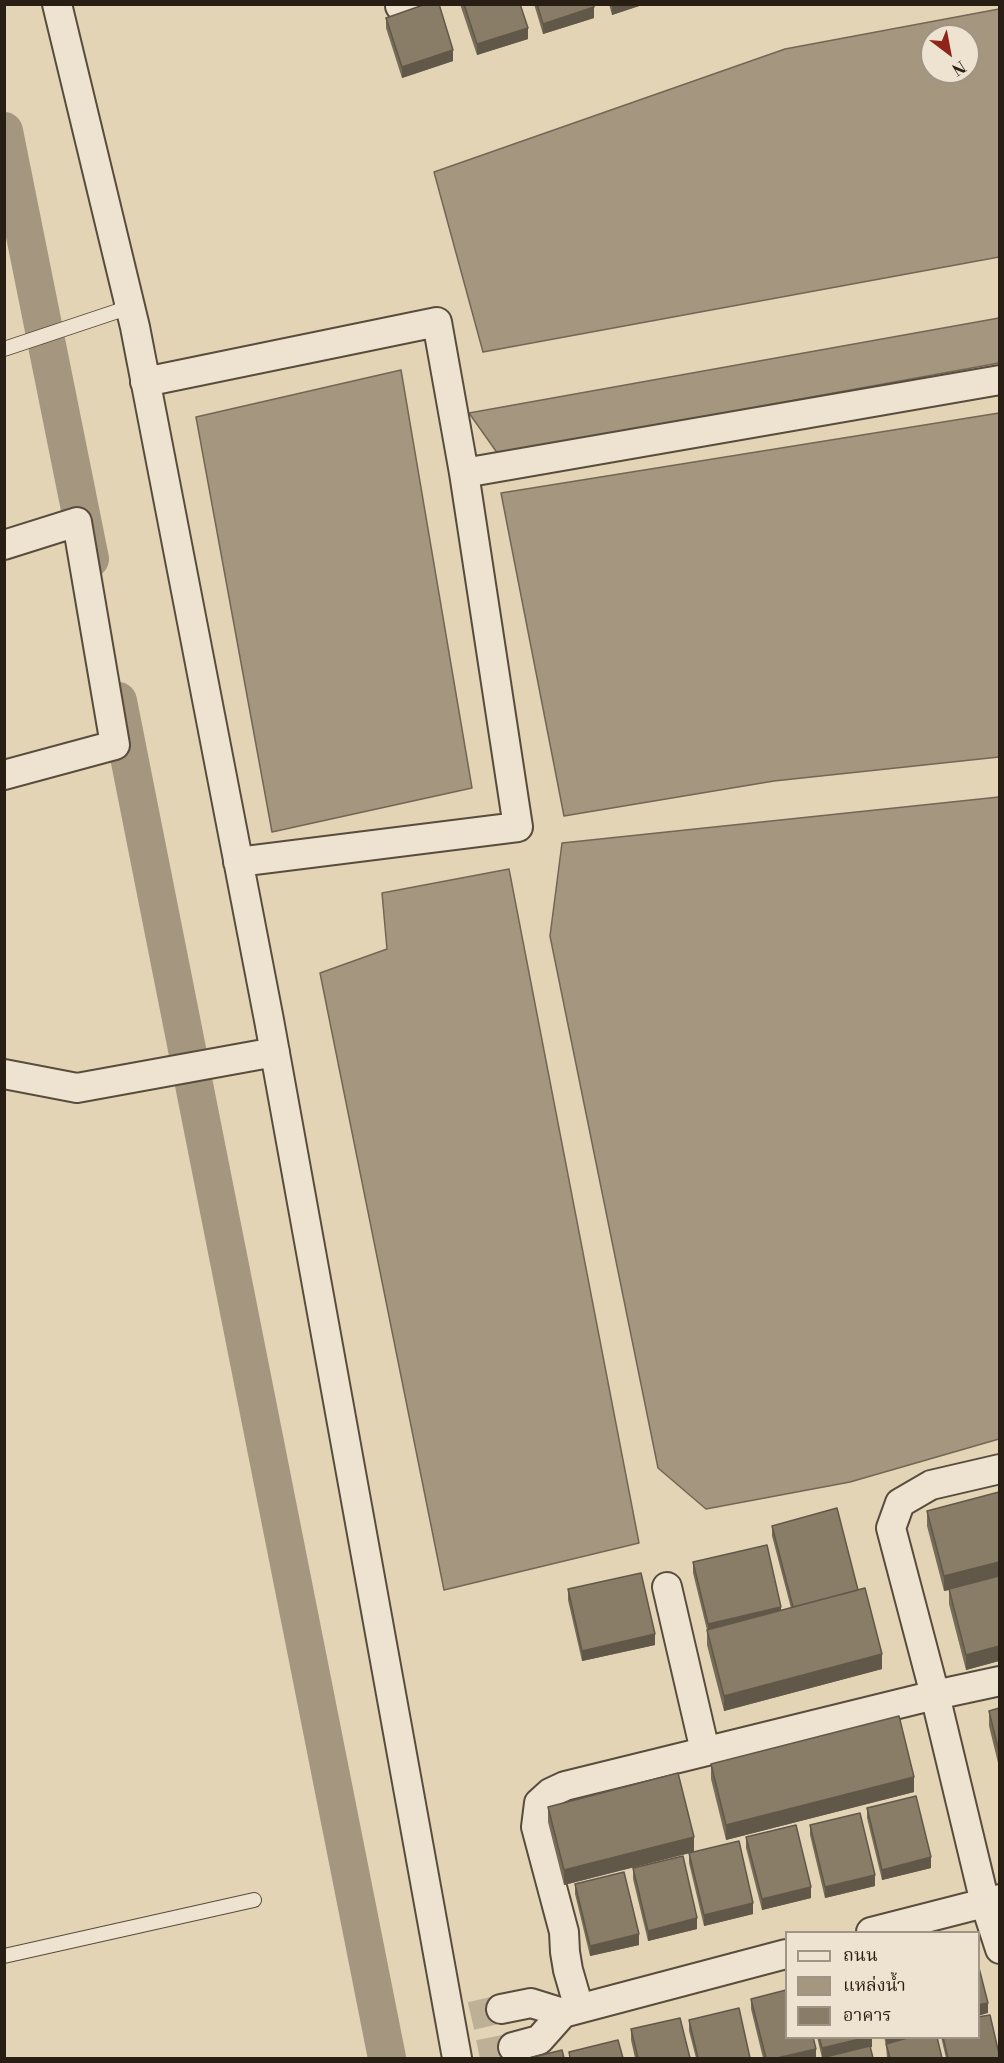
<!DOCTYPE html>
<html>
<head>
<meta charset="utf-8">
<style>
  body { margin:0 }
  #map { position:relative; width:1004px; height:2063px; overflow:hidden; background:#e3d4b6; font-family:"Libre Bodoni","Noto Serif Thai",serif }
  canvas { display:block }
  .frame { position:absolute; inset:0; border:6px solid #291e14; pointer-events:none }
  .legend { position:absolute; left:785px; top:1931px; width:195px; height:108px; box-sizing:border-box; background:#ede3d0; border:2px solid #9f9485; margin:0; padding:8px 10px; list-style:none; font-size:18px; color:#291e14 }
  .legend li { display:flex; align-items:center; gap:12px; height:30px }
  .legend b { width:30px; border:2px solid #9f9485 }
  .north { position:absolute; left:920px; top:24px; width:60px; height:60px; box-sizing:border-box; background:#ede3d0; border:2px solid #9f9485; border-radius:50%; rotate:148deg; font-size:16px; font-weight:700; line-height:24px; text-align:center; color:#291e14 }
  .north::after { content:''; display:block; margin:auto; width:21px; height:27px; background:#8f2418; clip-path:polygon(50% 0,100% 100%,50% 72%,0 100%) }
</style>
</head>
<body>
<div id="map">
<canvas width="1004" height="2063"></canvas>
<div class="frame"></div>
<ul class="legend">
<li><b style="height:8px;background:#ede3d0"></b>ถนน</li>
<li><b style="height:16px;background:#a4967f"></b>แหล่งน้ำ</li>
<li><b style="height:16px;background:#8a7d68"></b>อาคาร</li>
</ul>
<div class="north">N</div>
</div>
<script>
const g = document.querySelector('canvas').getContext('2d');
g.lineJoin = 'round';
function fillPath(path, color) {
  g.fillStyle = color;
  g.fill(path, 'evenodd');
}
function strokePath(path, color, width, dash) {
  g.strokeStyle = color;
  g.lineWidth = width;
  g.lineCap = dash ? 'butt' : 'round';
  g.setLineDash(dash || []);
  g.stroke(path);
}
const water = new Path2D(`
  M 999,9 L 999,257 L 483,352 L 434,172 L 785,49 ZM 932,36 L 968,36 L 968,72 L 932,72 Z
  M 999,318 L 999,363 L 498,454 L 469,413 Z
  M 401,370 L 472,788 L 272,832 L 196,417 Z
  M 999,413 L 999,757 L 774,781 L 564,816 L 501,493 Z
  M 999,797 L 999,1439 L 850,1482 L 706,1509 L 658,1468 L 550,936 L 562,843 Z
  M 509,869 L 639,1543 L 444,1590 L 320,973 L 387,949 L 382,893 Z`);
const canal = new Path2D(`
  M 4,131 L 90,559
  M 118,701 L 387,2058`);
const streetTunnel = new Path2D(`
  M 471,2016 L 501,2009
  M 479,2054 L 513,2047`);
const lane = new Path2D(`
  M 4,349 L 130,307
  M 4,1956 L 254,1900`);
const street = new Path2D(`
  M 57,4 L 135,327 L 269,1020 L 457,2058
  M 400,6 L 404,4
  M 145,382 L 437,322 L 464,473 L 1000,380
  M 4,545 L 77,522 L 115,745 L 4,775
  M 238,862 L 518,827 L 464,473
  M 4,1074 L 77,1088 L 275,1052
  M 1000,1469 L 931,1485 L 900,1503 L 891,1528 L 935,1695 L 985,1903 L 1000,1949
  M 667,1587 L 705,1751
  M 871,1932 L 1000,1899
  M 579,2008 L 568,1970 L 565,1952 L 564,1932 L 536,1827 L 539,1803 L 550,1793 L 565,1786 L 935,1695 L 1000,1681
  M 501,2009 L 531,2003 L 563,2013
  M 513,2047 L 539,2040 L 563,2013 L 786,1954`);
const wall = new Path2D(`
  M 460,4 L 520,4 L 528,39 L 477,55 Z
  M 534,4 L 594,4 L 594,18 L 543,34 Z
  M 609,4 L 645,4 L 612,15 Z
  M 386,18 L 453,61 L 402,78 L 386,28 Z
  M 999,1492 L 999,1661 L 966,1670 L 949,1604 L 949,1590 L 944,1591 L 927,1526 L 927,1511 Z
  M 772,1526 L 858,1590 L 882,1669 L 724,1711 L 707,1645 L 707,1630 L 693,1573 L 693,1562 L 781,1611 L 791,1608 L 772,1536 Z
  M 568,1589 L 655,1645 L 582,1661 L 568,1600 Z
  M 999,1708 L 999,1767 L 989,1726 L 989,1711 Z
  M 711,1764 L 914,1792 L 726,1840 L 711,1779 Z
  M 548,1807 L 694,1852 L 753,1914 L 704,1926 L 689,1863 L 689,1853 L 564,1885 L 548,1822 Z
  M 867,1808 L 931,1868 L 882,1880 L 867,1818 Z
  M 810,1825 L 875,1886 L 825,1898 L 810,1835 Z
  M 746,1837 L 811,1898 L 762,1910 L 746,1848 Z
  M 633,1868 L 697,1929 L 648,1941 L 633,1879 Z
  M 575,1884 L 639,1945 L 590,1956 L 575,1894 Z
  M 751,1999 L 816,2058 L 763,2058 L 751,2009 Z
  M 689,2020 L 750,2058 L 696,2058 L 689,2031 Z
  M 631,2029 L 690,2058 L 635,2058 L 631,2040 Z
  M 817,2037 L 872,2037 L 872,2047 L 822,2058 Z
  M 884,2037 L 937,2037 L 942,2058 L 887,2058 L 886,2045 Z
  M 941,2037 L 978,2037 L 999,2058 L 946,2058 Z`);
const shadedWall = new Path2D(`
  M 612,4 L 645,4 L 612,15 Z
  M 594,7 L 594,18 L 543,34 L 543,24 Z
  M 528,28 L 528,39 L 477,55 L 477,44 Z
  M 453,50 L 453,61 L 402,78 L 402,67 Z
  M 999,1562 L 999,1577 L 944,1591 L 944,1576 Z
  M 781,1607 L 781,1617 L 708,1635 L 708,1624 Z
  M 655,1634 L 655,1645 L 582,1661 L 582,1651 Z
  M 999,1646 L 999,1661 L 966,1670 L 966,1655 Z
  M 882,1654 L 882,1669 L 724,1711 L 724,1696 Z
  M 914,1777 L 914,1792 L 726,1840 L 726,1825 Z
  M 694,1837 L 694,1852 L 564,1885 L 564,1870 Z
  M 931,1857 L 931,1868 L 882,1880 L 882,1870 Z
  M 875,1875 L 875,1886 L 825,1898 L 825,1887 Z
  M 811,1887 L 811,1898 L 762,1910 L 762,1899 Z
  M 753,1903 L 753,1914 L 704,1926 L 704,1915 Z
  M 697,1918 L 697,1929 L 648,1941 L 648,1931 Z
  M 639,1934 L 639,1945 L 590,1956 L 590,1946 Z
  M 988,2003 L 988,2013 L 978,2016 L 978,2005 Z
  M 868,2037 L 872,2037 L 872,2047 L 822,2058 L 822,2048 Z
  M 886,2037 L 917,2037 L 886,2045 Z
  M 816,2049 L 816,2058 L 777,2058 Z`);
const building = new Path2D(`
  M 426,4 L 439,4 L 453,50 L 402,67 L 386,18 Z
  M 464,4 L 520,4 L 528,28 L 477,44 Z
  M 537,4 L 594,4 L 594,7 L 543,24 Z
  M 999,1492 L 999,1562 L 944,1576 L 927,1511 Z
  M 837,1508 L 858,1590 L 793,1607 L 772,1526 Z
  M 767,1545 L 781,1607 L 708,1624 L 693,1562 Z
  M 641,1573 L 655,1634 L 582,1651 L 568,1589 Z
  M 999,1576 L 999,1646 L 966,1655 L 949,1589 Z
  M 865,1588 L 882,1654 L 724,1696 L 707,1630 Z
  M 999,1708 L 999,1752 L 989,1711 Z
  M 899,1716 L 914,1777 L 726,1825 L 711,1764 Z
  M 678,1773 L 694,1837 L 564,1870 L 548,1807 Z
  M 916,1796 L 931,1857 L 882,1870 L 867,1808 Z
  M 860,1813 L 875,1875 L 825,1887 L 810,1825 Z
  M 796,1825 L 811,1887 L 762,1899 L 746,1837 Z
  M 739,1841 L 753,1903 L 704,1915 L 689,1853 Z
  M 683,1856 L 697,1918 L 648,1931 L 633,1868 Z
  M 624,1872 L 639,1934 L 590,1946 L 575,1884 Z
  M 978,1964 L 988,2003 L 978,2005 Z
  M 786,1990 L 786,2037 L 813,2037 L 816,2049 L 777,2058 L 766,2058 L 751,1999 Z
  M 739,2008 L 750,2058 L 698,2058 L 689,2020 Z
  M 990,2015 L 999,2054 L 999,2058 L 948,2058 L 943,2037 L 978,2037 L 978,2017 Z
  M 680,2018 L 690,2058 L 638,2058 L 631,2029 Z
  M 819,2037 L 868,2037 L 822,2048 Z
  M 911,2037 L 937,2037 L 942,2058 L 890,2058 L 886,2044 Z
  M 618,2040 L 623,2058 L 570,2058 L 569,2052 Z
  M 870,2046 L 873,2058 L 821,2058 Z
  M 562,2050 L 564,2058 L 530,2058 Z`);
fillPath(water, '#a4967f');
strokePath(water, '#736654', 1.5);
strokePath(canal, '#a4967f', 38);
strokePath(streetTunnel, '#beb096', 28, [28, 14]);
strokePath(lane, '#584c3c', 16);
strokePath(street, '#584c3c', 32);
strokePath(lane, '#ede3d0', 14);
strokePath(street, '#ede3d0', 28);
fillPath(wall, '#776c59');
fillPath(shadedWall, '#615849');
fillPath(building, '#8a7d68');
strokePath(building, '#615849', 1.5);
</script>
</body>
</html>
